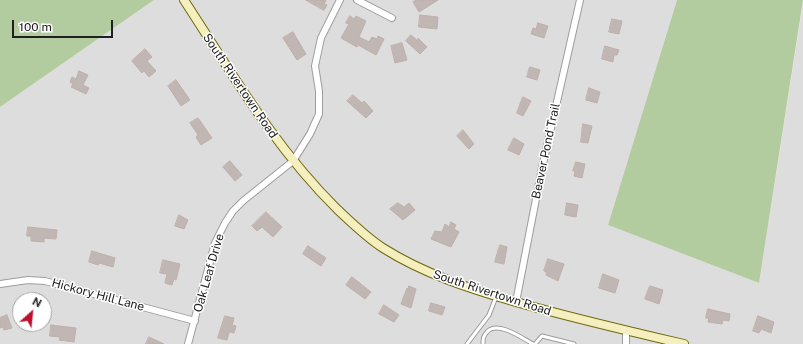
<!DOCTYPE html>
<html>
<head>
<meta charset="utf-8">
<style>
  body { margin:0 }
  #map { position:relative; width:803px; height:344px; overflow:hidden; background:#efebe7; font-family:"Public Sans",sans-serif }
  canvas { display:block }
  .north { position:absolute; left:12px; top:292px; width:40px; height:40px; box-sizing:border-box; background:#fff; border:1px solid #a6a6a6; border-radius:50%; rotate:27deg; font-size:11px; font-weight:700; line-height:16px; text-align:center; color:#202020 }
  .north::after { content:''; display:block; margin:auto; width:14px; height:18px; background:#c00f2d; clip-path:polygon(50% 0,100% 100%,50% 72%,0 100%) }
  .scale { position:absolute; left:12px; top:20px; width:101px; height:18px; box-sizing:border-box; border:2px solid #202020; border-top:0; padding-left:5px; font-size:12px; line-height:14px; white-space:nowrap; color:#202020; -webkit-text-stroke:3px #fff; paint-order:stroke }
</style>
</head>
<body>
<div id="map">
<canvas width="803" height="344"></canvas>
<div class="north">N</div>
<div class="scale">100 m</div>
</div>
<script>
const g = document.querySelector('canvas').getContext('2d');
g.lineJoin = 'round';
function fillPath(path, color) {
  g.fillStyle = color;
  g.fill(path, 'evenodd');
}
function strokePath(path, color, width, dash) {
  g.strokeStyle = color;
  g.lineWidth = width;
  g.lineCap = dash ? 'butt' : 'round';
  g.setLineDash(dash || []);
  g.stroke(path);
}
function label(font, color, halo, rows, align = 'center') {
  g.font = font + ' "Public Sans",sans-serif';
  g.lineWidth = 3;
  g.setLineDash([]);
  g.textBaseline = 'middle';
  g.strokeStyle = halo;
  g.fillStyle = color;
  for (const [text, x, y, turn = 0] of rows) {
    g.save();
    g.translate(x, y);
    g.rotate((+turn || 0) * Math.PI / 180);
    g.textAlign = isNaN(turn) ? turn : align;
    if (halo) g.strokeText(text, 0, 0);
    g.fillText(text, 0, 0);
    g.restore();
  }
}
const residential = new Path2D(`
  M 154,0 L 677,0 L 608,225 L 759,283 L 803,4 L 803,344 L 0,344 L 0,107 ZM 20,300 L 44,300 L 44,324 L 20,324 Z`);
const forest = new Path2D(`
  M 0,0 L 154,0 L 0,107 Z
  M 677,0 L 803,0 L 759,283 L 608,225 Z`);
const building = new Path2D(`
  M 306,0 L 326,0 L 324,4 L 327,5 L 324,10 Z
  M 417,0 L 438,0 L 419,12 L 413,2 Z
  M 420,15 L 438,17 L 437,29 L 419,27 Z
  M 350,16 L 354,19 L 356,16 L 366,21 L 359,37 L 369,42 L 372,37 L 377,39 L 378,36 L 384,39 L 376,55 L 358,45 L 357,47 L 341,38 L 349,24 L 346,23 Z
  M 612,19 L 622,21 L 619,34 L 609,32 Z
  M 538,23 L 548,26 L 544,38 L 531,34 L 533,28 L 536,29 Z
  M 293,32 L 306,54 L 297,60 L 283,38 Z
  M 411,35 L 418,41 L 418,38 L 427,47 L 420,54 L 406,41 Z
  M 402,43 L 407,60 L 395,63 L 391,46 Z
  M 605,46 L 619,50 L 617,55 L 614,55 L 613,62 L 602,59 Z
  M 145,49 L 152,57 L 147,61 L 156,71 L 149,77 L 144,71 L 142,73 L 132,61 Z
  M 530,67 L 540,70 L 537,80 L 527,77 Z
  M 79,71 L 88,75 L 83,85 L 89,88 L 86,94 L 71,87 L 73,84 L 70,82 L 72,77 L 76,79 Z
  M 176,80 L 190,100 L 181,106 L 168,86 Z
  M 589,88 L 600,92 L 597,103 L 586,100 Z
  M 353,95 L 362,103 L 364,101 L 373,111 L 366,118 L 347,101 Z
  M 523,97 L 531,101 L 523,116 L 517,113 Z
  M 198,118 L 212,138 L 201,145 L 196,137 L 198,135 L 190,123 Z
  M 583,124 L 592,126 L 588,143 L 581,142 Z
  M 463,130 L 474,144 L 469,149 L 457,136 Z
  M 514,138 L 524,144 L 519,155 L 508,150 Z
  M 230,161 L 242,175 L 235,181 L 223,167 Z
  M 576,162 L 585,164 L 582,178 L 574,176 L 575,171 L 573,171 Z
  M 398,203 L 404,207 L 409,203 L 415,210 L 403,220 L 390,209 Z
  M 567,203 L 578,205 L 576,217 L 565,215 Z
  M 266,212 L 282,227 L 273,237 L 262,227 L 257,231 L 252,226 Z
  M 179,215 L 188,220 L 184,229 L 175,226 Z
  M 451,222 L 456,225 L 454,229 L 459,232 L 451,247 L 431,239 L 435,231 L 442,232 L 445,224 L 449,227 Z
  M 28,227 L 57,230 L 56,239 L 44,238 L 44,242 L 31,241 L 31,236 L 27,236 Z
  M 500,245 L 507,247 L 504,264 L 495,262 Z
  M 308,246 L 326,258 L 321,266 L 303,254 Z
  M 92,251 L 115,258 L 113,267 L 99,263 L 98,265 L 89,262 Z
  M 548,259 L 564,264 L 558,281 L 546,275 L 547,273 L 544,271 Z
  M 163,260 L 180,264 L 176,280 L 174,279 L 172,285 L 165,283 L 167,274 L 160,273 Z
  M 603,274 L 619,280 L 615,293 L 599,288 Z
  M 352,277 L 371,292 L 365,299 L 346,285 Z
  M 409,286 L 416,289 L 411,308 L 401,304 L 407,288 L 408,289 Z
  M 650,286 L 663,290 L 659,304 L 645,299 Z
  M 431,303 L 445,307 L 442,315 L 429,311 Z
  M 384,305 L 399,315 L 394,322 L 379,314 Z
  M 708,309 L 730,314 L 729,321 L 723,320 L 722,324 L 708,322 L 709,318 L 706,318 Z
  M 7,315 L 12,328 L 4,330 L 3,327 L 0,328 L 0,318 Z
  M 225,316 L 234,318 L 232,325 L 236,326 L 234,333 L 229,332 L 227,340 L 218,338 Z
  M 758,316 L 774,322 L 771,333 L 761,329 L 759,333 L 753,331 Z
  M 51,325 L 76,328 L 74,342 L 59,340 L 60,337 L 50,336 Z
  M 149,337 L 164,344 L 146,344 Z`);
const service = new Path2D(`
  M 467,344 L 489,315 L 496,297
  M 483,344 C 483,339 483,336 487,332 C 497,320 522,338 533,344
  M 535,344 L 542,336 L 574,344`);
const minor = new Path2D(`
  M 357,0 L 392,18
  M 0,284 L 28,280 L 45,281 L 195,321
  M 516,302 L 542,168 L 580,0
  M 188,344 L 215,243 L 225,223 L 233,211 L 243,201 L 293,161 L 310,134 L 319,114 L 319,91 L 315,66 L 321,38 L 340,0
  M 626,344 L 626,331`);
const secondary = new Path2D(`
  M 184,0 C 231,72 275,148 337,209 C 352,223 366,237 383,248 C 424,274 471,289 516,302 C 572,318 628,331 684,344`);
const streetNames = [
  ["South Rivertown Road",240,86,56],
  ["Beaver Pond Trail",546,151,-78],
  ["Oak Leaf Drive",209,273,-74],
  ["South Rivertown Road",492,293,18],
  ["Hickory Hill Lane",98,295,15]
];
fillPath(residential, '#dedddd');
fillPath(forest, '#b3cc9f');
fillPath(building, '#c0b6b3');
strokePath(building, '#c0b0aa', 1);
strokePath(service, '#9d9d9d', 5);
strokePath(minor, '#9d9d9d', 8);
strokePath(secondary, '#706a0d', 10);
strokePath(service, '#fff', 3);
strokePath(minor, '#fff', 6);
strokePath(secondary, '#f5efbf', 8);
label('12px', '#202020', '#fff', streetNames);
</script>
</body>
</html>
